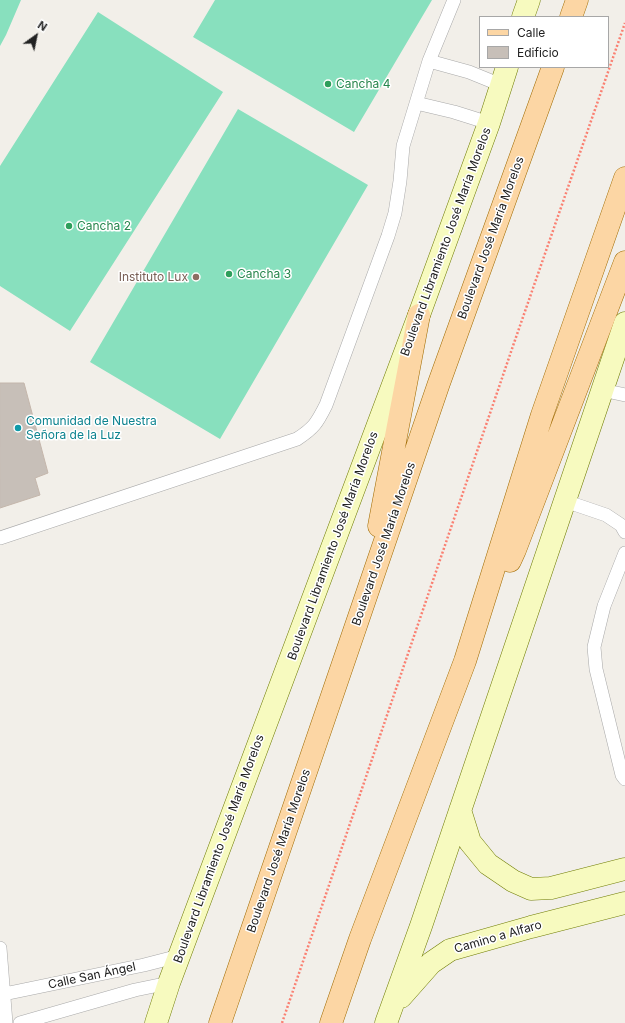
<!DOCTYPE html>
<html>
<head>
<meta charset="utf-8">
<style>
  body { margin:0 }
  #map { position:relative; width:625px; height:1023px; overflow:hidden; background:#f2efe9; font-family:Inter,sans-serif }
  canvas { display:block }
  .legend { position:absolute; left:479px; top:16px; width:130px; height:52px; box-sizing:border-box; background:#fff; border:1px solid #a7a7a7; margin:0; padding:5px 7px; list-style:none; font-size:12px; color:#222 }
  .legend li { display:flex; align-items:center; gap:8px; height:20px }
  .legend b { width:20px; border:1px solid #a7a7a7 }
  .north { position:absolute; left:16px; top:16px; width:40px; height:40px; -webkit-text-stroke:3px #fff; paint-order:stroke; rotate:33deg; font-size:11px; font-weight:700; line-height:16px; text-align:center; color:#222 }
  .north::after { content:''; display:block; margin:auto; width:14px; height:18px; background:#222; clip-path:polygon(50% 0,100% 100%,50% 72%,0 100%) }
</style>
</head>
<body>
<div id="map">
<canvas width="625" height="1023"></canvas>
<ul class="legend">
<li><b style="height:5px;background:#fcd6a4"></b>Calle</li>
<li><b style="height:11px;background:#c7bfb8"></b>Edificio</li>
</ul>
<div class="north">N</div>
</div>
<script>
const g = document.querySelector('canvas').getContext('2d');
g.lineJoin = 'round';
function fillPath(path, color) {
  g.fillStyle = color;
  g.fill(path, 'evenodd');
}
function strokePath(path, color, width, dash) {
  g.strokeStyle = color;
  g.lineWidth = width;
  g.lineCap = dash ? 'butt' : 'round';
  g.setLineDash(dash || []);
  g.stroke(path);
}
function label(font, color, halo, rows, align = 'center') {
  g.font = font + ' Inter,sans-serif';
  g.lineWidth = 3;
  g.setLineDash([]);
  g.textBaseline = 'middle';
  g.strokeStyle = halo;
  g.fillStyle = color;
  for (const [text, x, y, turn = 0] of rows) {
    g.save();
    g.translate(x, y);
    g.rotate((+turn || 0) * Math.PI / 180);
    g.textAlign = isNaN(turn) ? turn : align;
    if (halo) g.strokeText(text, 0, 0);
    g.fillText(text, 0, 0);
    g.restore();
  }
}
const pitch = new Path2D(`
  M 0,0 L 21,0 L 6,35 L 0,46 Z
  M 215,0 L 432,0 L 354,132 L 193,37 Z
  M 98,12 L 223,92 L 70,331 L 0,286 L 0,166 Z
  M 238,109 L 368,185 L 220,439 L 90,362 Z`);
const building = new Path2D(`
  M 0,383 L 24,383 L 48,473 L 35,478 L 40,495 L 0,508 Z`);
const path = new Path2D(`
  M 282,1023 L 514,343 L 625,23`);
const lane = new Path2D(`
  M 429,61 L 469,72 L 501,85
  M 416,103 L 454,112 L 489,123
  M 602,390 L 625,395
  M 565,501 L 606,515 L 621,525 L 625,532
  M 0,538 L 297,439 C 314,428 317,423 326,405 L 388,236 L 395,213 L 400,181 L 403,146 L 429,61 L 454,0
  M 625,553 L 604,606 L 594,647 L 596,669 L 622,775 L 625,779
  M 0,948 L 6,1023
  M 4,994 L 144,965 L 179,956
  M 20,1023 L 135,990 L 169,983`);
const secondary = new Path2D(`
  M 523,17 L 529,0
  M 460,810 L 470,842 L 488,864 L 513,881 L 531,889 L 551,888 L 625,869
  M 401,997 L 431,963 L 450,950 L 531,927 L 625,903
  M 156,1023 L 169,983 L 419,315 L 489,123 L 507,67
  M 386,1023 L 421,926 L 625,323`);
const primary = new Path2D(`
  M 571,17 L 577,0
  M 379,526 L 419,315
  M 510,561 L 515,550 L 625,262
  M 220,1023 L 439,383 L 553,67
  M 331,1023 L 360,939 L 465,661 L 542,415 L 625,178`);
const markers = [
  [328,84,4,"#2e9e5b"],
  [69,226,4,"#2e9e5b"],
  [229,274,4,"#2e9e5b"],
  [196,277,4,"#8d6e63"],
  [18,428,4,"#0f9aa8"]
];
const leisureNames = [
  ["Cancha 4",336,84],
  ["Cancha 2",77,226],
  ["Cancha 3",237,274]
];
const streetNames = [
  ["Boulevard José María Morelos",491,238,-70],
  ["Boulevard Libramiento José María Morelos",446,242,-70],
  ["Boulevard José María Morelos",384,544,-71],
  ["Boulevard Libramiento José María Morelos",333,546,-70],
  ["Boulevard Libramiento José María Morelos",219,849,-70],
  ["Boulevard José María Morelos",279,851,-71],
  ["Camino a Alfaro",498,937,-16],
  ["Calle San Ángel",92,976,-12]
];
const educationNames = [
  ["Instituto Lux",188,277]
];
const cultureNames = [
  ["Comunidad de Nuestra",26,421],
  ["Señora de la Luz",26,435]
];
fillPath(pitch, '#88e0be');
fillPath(building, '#c7bfb8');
strokePath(building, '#c4b6ab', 1);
strokePath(lane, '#a9a9a9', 14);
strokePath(secondary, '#707d05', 23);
strokePath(primary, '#a06b00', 23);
strokePath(path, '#fa8072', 2.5, [2, 2]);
strokePath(lane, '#fff', 13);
strokePath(secondary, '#f7fabf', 22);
strokePath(primary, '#fcd6a4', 22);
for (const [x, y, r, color] of markers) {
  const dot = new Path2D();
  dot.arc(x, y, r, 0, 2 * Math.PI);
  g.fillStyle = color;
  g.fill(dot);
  strokePath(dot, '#fff', 1.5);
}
label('12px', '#27864d', '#fff', leisureNames, 'left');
label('12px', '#222', '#fff', streetNames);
label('12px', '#785e54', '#fff', educationNames, 'right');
label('12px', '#0d838f', '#fff', cultureNames, 'left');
</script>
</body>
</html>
